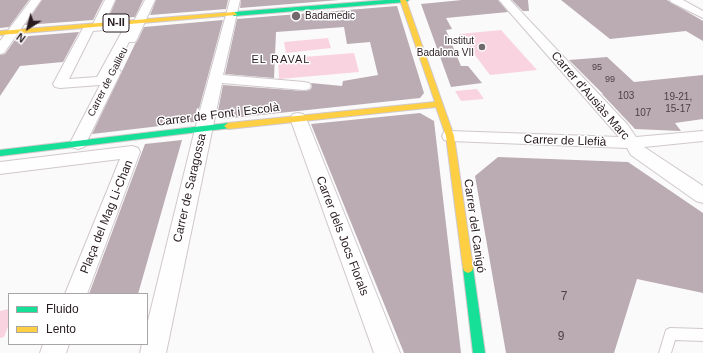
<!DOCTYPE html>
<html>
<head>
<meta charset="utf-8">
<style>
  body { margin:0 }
  #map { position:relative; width:703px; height:353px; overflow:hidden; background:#fafafa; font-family:Arial,sans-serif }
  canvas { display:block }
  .legend { position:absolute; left:8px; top:293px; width:140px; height:52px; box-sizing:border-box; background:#fff; border:1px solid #a9a4a5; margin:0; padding:5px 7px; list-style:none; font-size:12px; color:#281b1f }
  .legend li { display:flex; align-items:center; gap:8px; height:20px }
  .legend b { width:20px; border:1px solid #a9a4a5 }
  .north { position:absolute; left:8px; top:8px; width:40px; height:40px; -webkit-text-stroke:3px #fff; paint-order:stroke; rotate:216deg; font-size:11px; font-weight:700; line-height:16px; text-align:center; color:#281b1f }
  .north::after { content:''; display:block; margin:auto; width:14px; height:18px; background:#281b1f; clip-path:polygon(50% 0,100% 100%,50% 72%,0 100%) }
</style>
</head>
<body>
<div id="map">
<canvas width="703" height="353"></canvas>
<ul class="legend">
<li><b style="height:5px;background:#16e098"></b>Fluido</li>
<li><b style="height:5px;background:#ffcf43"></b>Lento</li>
</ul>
<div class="north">N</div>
</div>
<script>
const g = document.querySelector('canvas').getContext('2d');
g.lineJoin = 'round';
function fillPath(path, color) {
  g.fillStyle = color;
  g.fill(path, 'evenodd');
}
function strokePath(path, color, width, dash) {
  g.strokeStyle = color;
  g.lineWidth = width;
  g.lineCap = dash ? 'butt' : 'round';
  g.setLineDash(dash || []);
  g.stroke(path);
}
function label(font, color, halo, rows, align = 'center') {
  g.font = font + ' Arial,sans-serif';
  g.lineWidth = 3;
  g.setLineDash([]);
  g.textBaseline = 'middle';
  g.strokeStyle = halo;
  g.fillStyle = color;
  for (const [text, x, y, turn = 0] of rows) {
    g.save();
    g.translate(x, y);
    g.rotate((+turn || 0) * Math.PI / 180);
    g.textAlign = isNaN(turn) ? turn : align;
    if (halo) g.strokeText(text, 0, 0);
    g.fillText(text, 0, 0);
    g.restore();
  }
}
const green = new Path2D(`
  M 501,30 L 537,70 L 490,75 L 459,34 Z
  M 328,38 L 331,48 L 286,53 L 284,42 Z
  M 354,53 L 359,72 L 279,79 L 278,59 Z
  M 477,89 L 484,99 L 461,101 L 455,91 Z
  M 9,309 L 9,324 L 4,337 L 0,338 L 0,311 Z`);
const building = new Path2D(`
  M 0,0 L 29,0 L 9,27 L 0,28 Z
  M 42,0 L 103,0 L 93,20 L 25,25 Z
  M 116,0 L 143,0 L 135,17 L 108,19 Z
  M 156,0 L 228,0 L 226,9 L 150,15 Z
  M 241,0 L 339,0 L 240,8 Z
  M 462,0 L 498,0 L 508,12 L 446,18 L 452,29 L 446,30 L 461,66 L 468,66 L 482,83 L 451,87 L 421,4 Z
  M 512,0 L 528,0 L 529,11 L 523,11 Z
  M 561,0 L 667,0 L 703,21 L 703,41 L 686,31 L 610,39 Z
  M 397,6 L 424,93 L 420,98 L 223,119 L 217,116 L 223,85 L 304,91 L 310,90 L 312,87 L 311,83 L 342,86 L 343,81 L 378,75 L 370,42 L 347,44 L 344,27 L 276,32 L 274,78 L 225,74 L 237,19 Z
  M 223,20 L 199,109 L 197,108 L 194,122 L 92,134 L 135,44 L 138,40 L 144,27 Z
  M 79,32 L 63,62 L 20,66 L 0,96 L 0,55 L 5,54 L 17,37 Z
  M 607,57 L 634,82 L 703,75 L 703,119 L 675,123 L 681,131 L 635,129 L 602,94 L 603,94 L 569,60 Z
  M 420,113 L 434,121 L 461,353 L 404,353 L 311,124 Z
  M 182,140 L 138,294 L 89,294 L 145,144 Z
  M 498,157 L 628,162 L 703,213 L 703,293 L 637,279 L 614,353 L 506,353 L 475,176 Z`);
const lane = new Path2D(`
  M 670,328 L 703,329 L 703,341 L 675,340 L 671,353 L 659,353 L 666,330 Z`);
const street = new Path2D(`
  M 31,0 L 41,0 L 4,53 L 0,54 L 0,41 Z
  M 105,0 L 115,0 L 105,23 L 134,21 L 145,0 L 155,0 L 137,39 L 135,42 L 129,42 L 115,68 L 119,69 L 121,72 L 86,143 L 84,147 L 78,149 L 72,147 L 70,143 L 100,85 L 60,88 L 55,87 L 53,84 L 83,28 L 85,26 L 93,24 ZM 124,28 L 97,77 L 69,79 L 93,31 Z
  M 230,0 L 240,0 L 223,75 L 304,82 L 309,83 L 311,86 L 309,89 L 304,90 L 222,83 L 166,353 L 140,353 L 142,344 L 147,344 L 147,325 L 195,129 Z
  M 499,0 L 510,0 L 627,124 L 636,137 L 703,131 L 703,141 L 644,147 L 703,186 L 703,203 L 696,201 L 631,155 L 627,148 L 450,141 L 444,140 L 442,136 L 444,132 L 450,131 L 619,137 Z
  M 670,0 L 683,0 L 703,11 L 703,18 L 671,2 Z
  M 298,113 L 303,114 L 306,118 L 400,353 L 374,353 L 290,118 L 293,114 Z
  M 132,146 L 138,148 L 140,152 L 87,294 L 65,294 L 120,159 L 0,174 L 0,162 Z
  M 43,344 L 69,344 L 66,353 L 40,353 Z`);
const fast = new Path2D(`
  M 386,0 L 409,0 L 406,2 L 234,16 L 231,14 L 234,12 Z
  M 228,123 L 231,124 L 232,126 L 231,128 L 0,156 L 0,150 Z
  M 468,263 L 472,265 L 473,268 L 485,353 L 473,353 L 463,268 L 464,265 Z`);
const slow = new Path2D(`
  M 400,0 L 406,0 L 454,136 L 473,268 L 472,271 L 468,273 L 464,271 L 463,268 L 446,136 L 436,107 L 228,129 L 224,126 L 228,123 L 435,102 Z
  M 234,12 L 237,14 L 236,15 L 0,35 L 0,31 Z`);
const markers = [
  [296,16,5,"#72696c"],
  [482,47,4,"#72696c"]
];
const farNumbernames = [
  ["95",597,68],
  ["99",610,80]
];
const farPoinames = [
  ["Badamedic",305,16],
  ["Institut",474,41,"right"],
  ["Badalona VII",474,53,"right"]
];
const farStreetnames = [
  ["Carrer de Galileu",108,82,-63]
];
const numberNames = [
  ["103",626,96],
  ["19-21,",678,97],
  ["15-17",678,109],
  ["107",643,113]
];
const shields = [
  [116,23,26]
];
const shieldNames = [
  ["N-II",116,23]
];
const farNeighbourhoodnames = [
  ["EL RAVAL",281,60]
];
const streetNames = [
  ["Carrer d'Ausiàs Marc",590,96,49],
  ["Carrer de Font i Escolà",218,115,-7],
  ["Carrer de Llefià",565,141,2],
  ["Carrer de Saragossa",190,188,-77],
  ["Plaça del Mag Li-Chan",107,217,-68],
  ["Carrer del Canigó",474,226,82],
  ["Carrer dels Jocs Florals",342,236,69]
];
const nearNumbernames = [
  ["7",564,297],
  ["9",561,337]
];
fillPath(green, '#f9d3e0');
fillPath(building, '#bbabb2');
strokePath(lane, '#d0c8cb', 2);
strokePath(street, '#d0c8cb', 2);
strokePath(fast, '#d0c8cb', 2);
strokePath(slow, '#d0c8cb', 2);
fillPath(lane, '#fefefe');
fillPath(street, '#fefefe');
fillPath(fast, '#16e098');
fillPath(slow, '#ffcf43');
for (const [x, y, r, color] of markers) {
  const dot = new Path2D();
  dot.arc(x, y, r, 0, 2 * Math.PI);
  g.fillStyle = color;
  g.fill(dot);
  strokePath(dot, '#fff', 1.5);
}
label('9px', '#4d3f44', null, farNumbernames);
label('10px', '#281b1f', '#fff', farPoinames, 'left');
label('10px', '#281b1f', '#fff', farStreetnames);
label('10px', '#4d3f44', null, numberNames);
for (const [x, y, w] of shields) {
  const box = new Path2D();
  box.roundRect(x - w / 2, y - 9, w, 18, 3);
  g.fillStyle = '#fff';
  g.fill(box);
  strokePath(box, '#281b1f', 1);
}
label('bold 11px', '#281b1f', null, shieldNames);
g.letterSpacing = '1px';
label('11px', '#281b1f', '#fff', farNeighbourhoodnames);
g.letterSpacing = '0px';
label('12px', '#281b1f', '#fff', streetNames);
label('12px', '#4d3f44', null, nearNumbernames);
</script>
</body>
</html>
